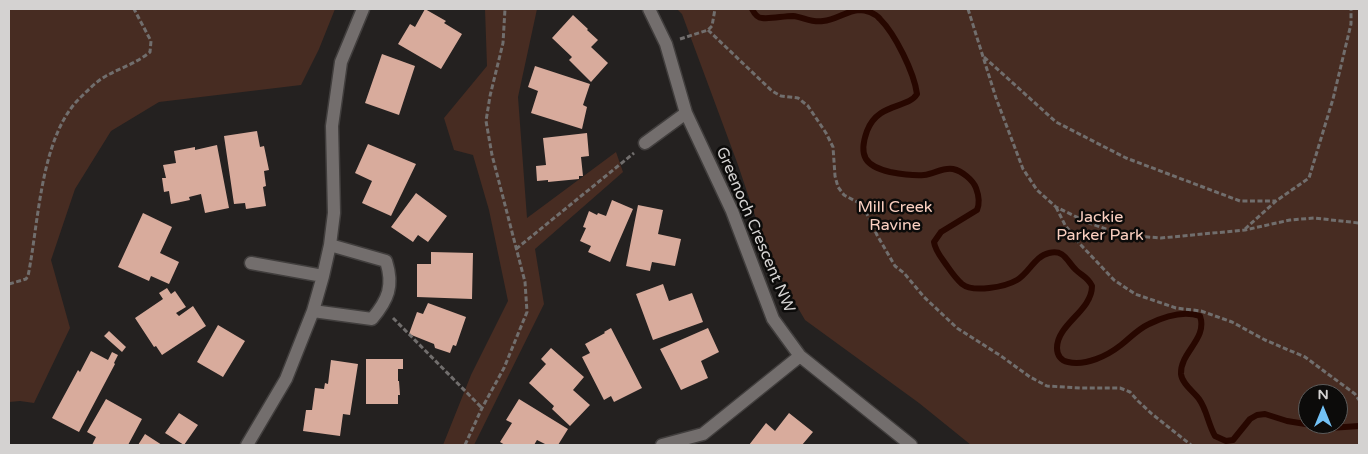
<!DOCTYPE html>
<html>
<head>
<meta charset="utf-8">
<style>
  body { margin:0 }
  #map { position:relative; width:1368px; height:454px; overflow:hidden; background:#242120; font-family:"Varela Round",sans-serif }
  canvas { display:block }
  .frame { position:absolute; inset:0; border:10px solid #d4d2d1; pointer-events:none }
  .north { position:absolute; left:1298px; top:384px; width:50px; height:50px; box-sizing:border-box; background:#0c0b0a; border:1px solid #5c5b5a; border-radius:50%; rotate:0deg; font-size:14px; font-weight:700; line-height:20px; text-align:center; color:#d4d2d1 }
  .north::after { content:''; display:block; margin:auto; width:18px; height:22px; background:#72c1f5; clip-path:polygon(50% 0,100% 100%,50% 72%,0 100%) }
</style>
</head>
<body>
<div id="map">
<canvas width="1368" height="454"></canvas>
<div class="frame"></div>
<div class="north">N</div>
</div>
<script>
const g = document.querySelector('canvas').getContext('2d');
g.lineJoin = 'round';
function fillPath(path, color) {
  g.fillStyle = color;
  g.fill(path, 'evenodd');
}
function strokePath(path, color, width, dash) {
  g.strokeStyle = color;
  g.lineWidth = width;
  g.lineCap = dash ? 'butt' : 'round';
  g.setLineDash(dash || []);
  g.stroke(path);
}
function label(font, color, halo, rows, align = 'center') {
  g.font = font + ' "Varela Round",sans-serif';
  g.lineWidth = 5;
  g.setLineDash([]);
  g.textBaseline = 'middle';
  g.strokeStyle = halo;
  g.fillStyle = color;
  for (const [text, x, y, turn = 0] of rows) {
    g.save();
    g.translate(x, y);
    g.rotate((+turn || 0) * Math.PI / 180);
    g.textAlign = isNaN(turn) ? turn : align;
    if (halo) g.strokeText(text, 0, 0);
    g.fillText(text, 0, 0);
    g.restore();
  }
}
const green = new Path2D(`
  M 9,9 L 335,9 L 319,49 L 301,85 L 159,102 L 111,131 L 75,189 L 51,260 L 70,328 L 34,403 L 20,401 L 9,402 Z
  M 485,9 L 537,9 L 518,97 L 527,218 L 616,152 L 623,172 L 535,249 L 544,304 L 474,445 L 443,445 L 471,375 L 508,301 L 489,210 L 473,155 L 454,150 L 444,118 L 487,66 Z
  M 677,9 L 1359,9 L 1359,445 L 971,445 L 919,403 L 805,320 L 770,260 L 738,165 L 682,14 ZM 1308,394 L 1338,394 L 1338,424 L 1308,424 Z`);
const stream = new Path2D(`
  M 752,9 C 754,13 757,18 762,18 C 772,19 783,16 793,16 C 803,17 812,23 823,21 C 836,20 846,11 859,10 C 866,10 875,13 880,19 C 895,34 914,72 917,94 C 908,109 878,102 867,131 C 858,156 865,166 890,172 C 901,174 913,176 924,175 C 934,174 943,167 953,169 C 962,171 973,180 976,188 C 979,196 980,203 977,210 L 941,232 L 934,242 C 935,250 940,256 945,263 C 950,270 955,278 962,284 C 973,293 1005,287 1017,280 C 1029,273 1035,256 1049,253 C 1065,249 1067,262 1076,270 C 1082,276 1088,277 1092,286 C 1092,311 1057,324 1057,348 C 1057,355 1061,361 1068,362 C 1086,366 1107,356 1121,345 C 1130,338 1138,329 1149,324 C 1165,316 1183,310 1200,316 C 1208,339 1180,352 1181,374 C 1182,384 1194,392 1199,399 C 1207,410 1208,424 1215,436 L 1226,441 L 1233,440 L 1250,419 L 1257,415 L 1265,414 L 1287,421 L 1330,428 L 1359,426`);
const building = new Path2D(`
  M 425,9 L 446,21 L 444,23 L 462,34 L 441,69 L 398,44 L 410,24 L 415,27 Z
  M 573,15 L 588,29 L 587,30 L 598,40 L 591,47 L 608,63 L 591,82 L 569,60 L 572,57 L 552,38 Z
  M 382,54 L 415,66 L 399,115 L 365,103 Z
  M 535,66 L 590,84 L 583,105 L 587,107 L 582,129 L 531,113 L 538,91 L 528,87 Z
  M 257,131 L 260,147 L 264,146 L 269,170 L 264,171 L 266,186 L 263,187 L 266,206 L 246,209 L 245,203 L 234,204 L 224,136 Z
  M 587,133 L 589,156 L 581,157 L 583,176 L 579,176 L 579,179 L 548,182 L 548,180 L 537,181 L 536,166 L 546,165 L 543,138 Z
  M 368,144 L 416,164 L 391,216 L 362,203 L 372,181 L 355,173 Z
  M 217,145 L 229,208 L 205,213 L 201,194 L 189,197 L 190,200 L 171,204 L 169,191 L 164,192 L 162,178 L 166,178 L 163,165 L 176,163 L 174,151 L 195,147 L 195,150 Z
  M 416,193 L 447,216 L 428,242 L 418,235 L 413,242 L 391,227 Z
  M 612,200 L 633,209 L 610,262 L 588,252 L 591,246 L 580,241 L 586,228 L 583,227 L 589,211 L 597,215 L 598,213 L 606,216 Z
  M 638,205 L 663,210 L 658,234 L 681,239 L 675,266 L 652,262 L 650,271 L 626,266 Z
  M 143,213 L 172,227 L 160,253 L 179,262 L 169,284 L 151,276 L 149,281 L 118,267 Z
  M 431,252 L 473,253 L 472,299 L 417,297 L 417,264 L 431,264 Z
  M 663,284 L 669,301 L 692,293 L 703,322 L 653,340 L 636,294 Z
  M 167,288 L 171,294 L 175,291 L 186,307 L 176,313 L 179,316 L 193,306 L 206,326 L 162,355 L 156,346 L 154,347 L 135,318 L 163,299 L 159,293 Z
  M 428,303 L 466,317 L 456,346 L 453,345 L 450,353 L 435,348 L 434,344 L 409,334 L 417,312 L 423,314 Z
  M 218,325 L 245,341 L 223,377 L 197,362 Z
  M 611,328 L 642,388 L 614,402 L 611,396 L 604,400 L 582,357 L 590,353 L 585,344 L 605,333 L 604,332 Z
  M 708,328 L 719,352 L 701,361 L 708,378 L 681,390 L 660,349 Z
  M 109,331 L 126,347 L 122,352 L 104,336 Z
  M 551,348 L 584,377 L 573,390 L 590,405 L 570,426 L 552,409 L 554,406 L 529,383 L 546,364 L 541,359 Z
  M 91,351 L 108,360 L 112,352 L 118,355 L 114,363 L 115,364 L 79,432 L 52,418 L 78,370 L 80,372 Z
  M 366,359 L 403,359 L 403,369 L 398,369 L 398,381 L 399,381 L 400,395 L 398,395 L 398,404 L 366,404 Z
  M 331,360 L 358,364 L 350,415 L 343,414 L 340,436 L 303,431 L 306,410 L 312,410 L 315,388 L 324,389 L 325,383 L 328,384 Z
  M 106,399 L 142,419 L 128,445 L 92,445 L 96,437 L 87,432 Z
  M 519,399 L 568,429 L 558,445 L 547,445 L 537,440 L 534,445 L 525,444 L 524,445 L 505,445 L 500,442 L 512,423 L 506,420 Z
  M 179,413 L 198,425 L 184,445 L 165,433 Z
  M 789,413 L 813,432 L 802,445 L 749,445 L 766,423 L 775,431 Z
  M 145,434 L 162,445 L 138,445 Z`);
const path = new Path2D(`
  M 968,9 L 996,98 L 1023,169 L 1037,190 L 1056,207 L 1089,223 L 1123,235 L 1161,238 L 1245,230 L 1290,220 L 1314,218 L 1359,223
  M 708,30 L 772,91 L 781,96 L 798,98 L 808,106 L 826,133 L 833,147 L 835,176 L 838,187 L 844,195 L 859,203 L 864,208 L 877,235 L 895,266 L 904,273 L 924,297 L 957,328 L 1001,356 L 1030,377 L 1047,386 L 1080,388 L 1120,388 L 1130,392 L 1138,401 L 1152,414 L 1191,445
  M 680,39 L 708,30 L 712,26 L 715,9
  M 984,57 L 1056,122 L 1126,158 L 1240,201 L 1276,201
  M 1056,207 L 1065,225 L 1080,244 L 1114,280 L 1135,294 L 1176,308 L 1201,311 L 1232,322 L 1265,340 L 1305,357 L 1355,394 L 1359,400
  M 1245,229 L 1276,201 L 1309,178 L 1333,99 L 1351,24 L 1351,9
  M 516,249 L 634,153
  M 9,284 L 26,279 L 28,276 C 39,223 40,134 82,96 C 89,89 97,81 106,76 C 120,68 137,63 150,52 L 151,41 L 134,9
  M 393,318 L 482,408
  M 465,445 L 482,408 L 504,368 L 527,312 L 525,282 L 492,155 L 486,121 L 490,96 L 503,43 L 505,9`);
const minor = new Path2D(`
  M 649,9 L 666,44 L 686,113 L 732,211 L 773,319 L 800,356 L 911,445
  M 645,143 L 686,113
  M 251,263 L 323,276
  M 313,311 L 372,319 C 388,300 394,286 386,261 L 330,245
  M 247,445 L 286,379 L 313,311 L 323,276 L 330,245 L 334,213 L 332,126 L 341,62 L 363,9
  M 662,445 L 703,434 L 800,356`);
const parkNames = [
  ["Mill Creek",895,208],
  ["Ravine",895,226],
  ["Jackie",1100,218],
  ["Parker Park",1100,236]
];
const streetNames = [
  ["Greenoch Crescent NW",755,230,67]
];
fillPath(green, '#472c22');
strokePath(stream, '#270700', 6);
fillPath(building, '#d8ab9c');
strokePath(minor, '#413e3d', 15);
strokePath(path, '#716e6d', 3, [5, 2.5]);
strokePath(minor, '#736e6d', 12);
label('16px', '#fbd0c1', '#0c0b0a', parkNames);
label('16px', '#d4d2d1', '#0c0b0a', streetNames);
</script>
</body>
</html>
